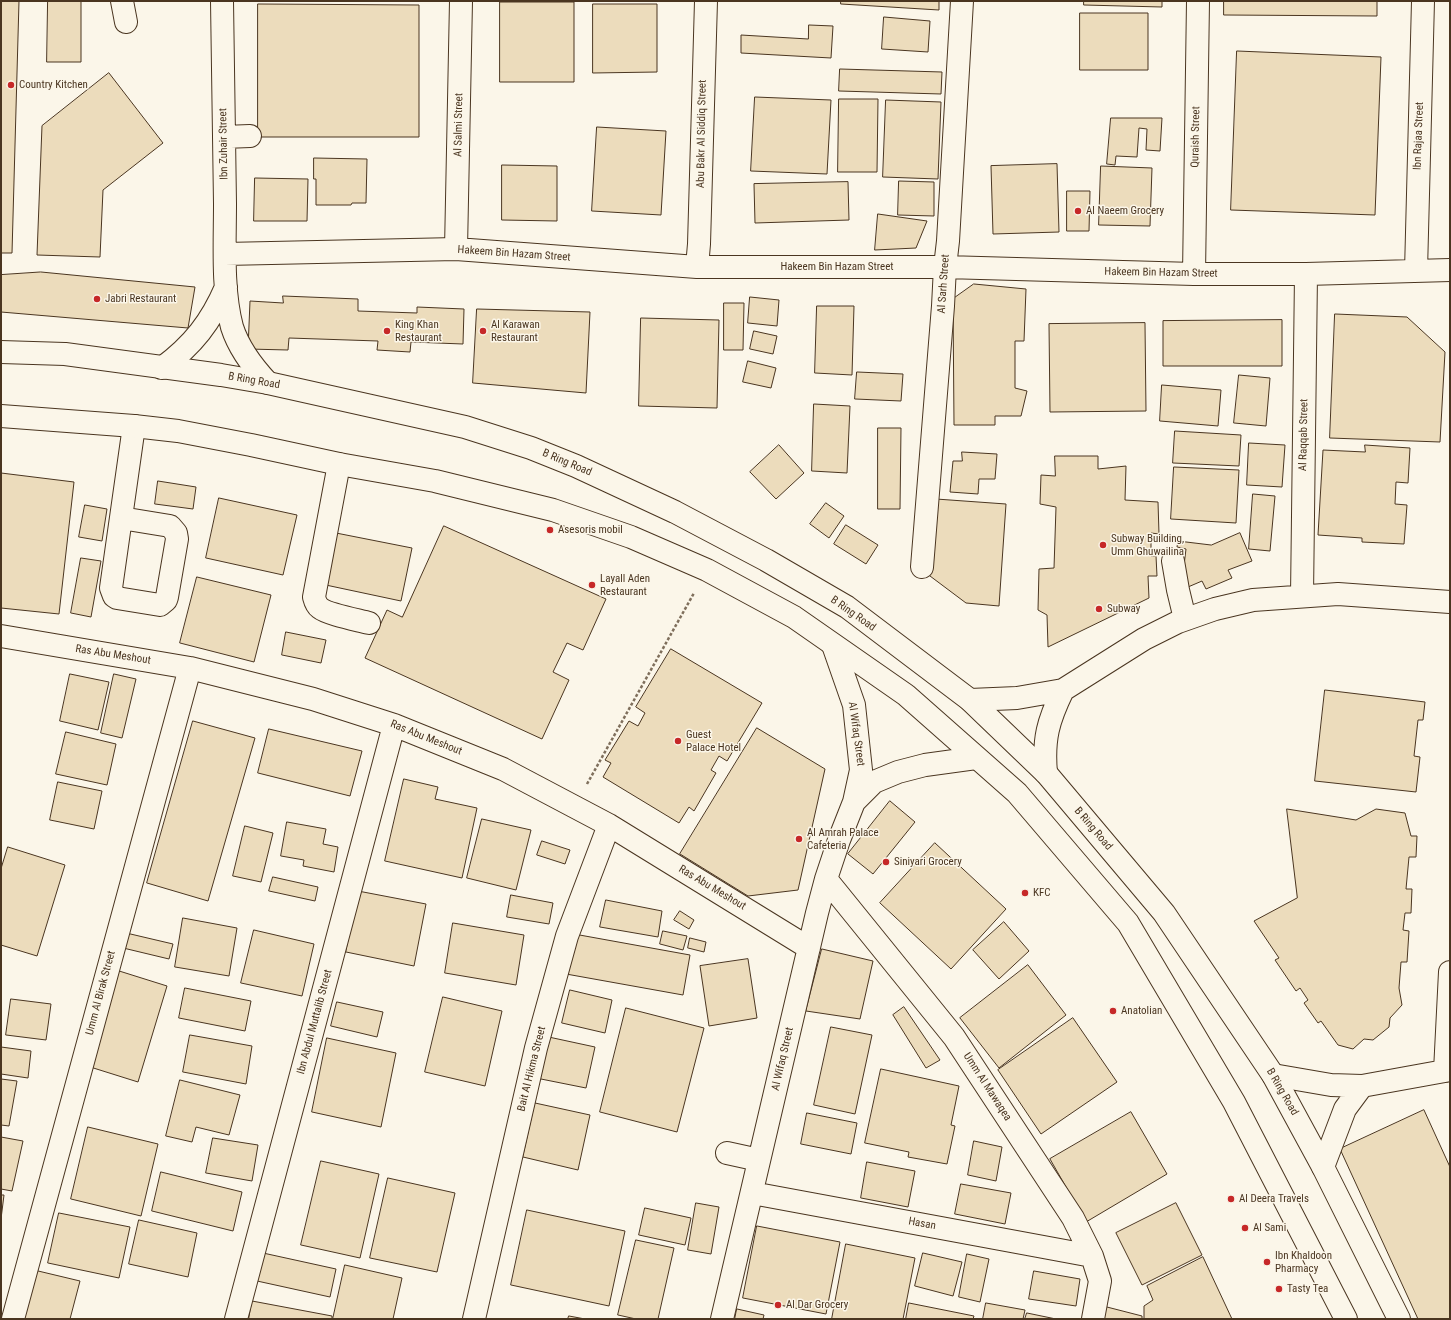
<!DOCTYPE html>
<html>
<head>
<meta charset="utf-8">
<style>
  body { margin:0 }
  #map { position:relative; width:1451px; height:1320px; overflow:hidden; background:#fbf6e9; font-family:"Roboto Condensed",sans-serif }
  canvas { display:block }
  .frame { position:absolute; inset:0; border:2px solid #4a3520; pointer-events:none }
</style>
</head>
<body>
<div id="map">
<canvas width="1451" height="1320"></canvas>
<div class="frame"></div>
</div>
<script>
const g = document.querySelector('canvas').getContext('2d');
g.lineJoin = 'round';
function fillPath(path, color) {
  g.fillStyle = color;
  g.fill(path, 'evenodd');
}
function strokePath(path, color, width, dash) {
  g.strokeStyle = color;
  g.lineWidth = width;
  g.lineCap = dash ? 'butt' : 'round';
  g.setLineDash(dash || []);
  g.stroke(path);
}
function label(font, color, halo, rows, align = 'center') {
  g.font = font + ' "Roboto Condensed",sans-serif';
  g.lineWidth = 3;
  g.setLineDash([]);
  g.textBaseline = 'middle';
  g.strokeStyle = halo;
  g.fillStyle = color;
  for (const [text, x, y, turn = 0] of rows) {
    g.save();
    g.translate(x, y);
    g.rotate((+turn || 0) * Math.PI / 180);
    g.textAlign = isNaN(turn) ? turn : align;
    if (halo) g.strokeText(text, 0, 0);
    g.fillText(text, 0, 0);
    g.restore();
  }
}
const building = new Path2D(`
  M 1,1 L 19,1 L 12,253 L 1,253 Z
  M 48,1 L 81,1 L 81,62 L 47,62 Z
  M 841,1 L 939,1 L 939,10 L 841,4 Z
  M 1084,1 L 1162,1 L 1162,7 L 1084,5 Z
  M 1224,1 L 1377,1 L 1377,16 L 1224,15 Z
  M 500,2 L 574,2 L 574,82 L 500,82 Z
  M 258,4 L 419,5 L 419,137 L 258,137 Z
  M 593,4 L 657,4 L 657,72 L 593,73 Z
  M 1080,13 L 1148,13 L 1148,70 L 1080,70 Z
  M 884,17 L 930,21 L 928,52 L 882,49 Z
  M 809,25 L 833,26 L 831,58 L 741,53 L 741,35 L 808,39 Z
  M 1237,51 L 1381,57 L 1375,215 L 1231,210 Z
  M 840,69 L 942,72 L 941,94 L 839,91 Z
  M 109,73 L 163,143 L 103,190 L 100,257 L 37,255 L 42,126 Z
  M 755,97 L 831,100 L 827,174 L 751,171 Z
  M 839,99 L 878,99 L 877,172 L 838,172 Z
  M 886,100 L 941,102 L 938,179 L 883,177 Z
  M 1111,118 L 1162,118 L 1160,151 L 1146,150 L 1147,129 L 1139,128 L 1137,157 L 1116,156 L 1115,165 L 1107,164 Z
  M 597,127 L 666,131 L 661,215 L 592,211 Z
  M 314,158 L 367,159 L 366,203 L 352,203 L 351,205 L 316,205 L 316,179 L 314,179 Z
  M 1057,164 L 1059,232 L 993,234 L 991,166 Z
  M 502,165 L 557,166 L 557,221 L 502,220 Z
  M 1101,166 L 1152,168 L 1150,226 L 1099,225 Z
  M 255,178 L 308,179 L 307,221 L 254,221 Z
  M 899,181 L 934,182 L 934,216 L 898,215 Z
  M 848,182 L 849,220 L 755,223 L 754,184 Z
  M 1067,191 L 1090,191 L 1089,231 L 1067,231 Z
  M 878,214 L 927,221 L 916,248 L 875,250 Z
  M 41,272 L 195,287 L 188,328 L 1,312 L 1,275 Z
  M 974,284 L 1026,289 L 1024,341 L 1015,341 L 1015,388 L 1027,391 L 1021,416 L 995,416 L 995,425 L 954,425 L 953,299 Z
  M 283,296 L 358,299 L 358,311 L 417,313 L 417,307 L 464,309 L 463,344 L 411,342 L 410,352 L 377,350 L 378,341 L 289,338 L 288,350 L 248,349 L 250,301 L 283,303 Z
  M 750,297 L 779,300 L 777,326 L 748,323 Z
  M 724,303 L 744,303 L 743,350 L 724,350 Z
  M 817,306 L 854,306 L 852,375 L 815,373 Z
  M 477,309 L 590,312 L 586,393 L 473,383 Z
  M 1335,314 L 1407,317 L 1445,352 L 1440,442 L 1330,438 Z
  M 641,318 L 719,320 L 717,408 L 639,406 Z
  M 1282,320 L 1282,366 L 1163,366 L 1163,321 Z
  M 1145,323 L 1146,411 L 1050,412 L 1049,324 Z
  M 754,331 L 777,336 L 773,354 L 750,349 Z
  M 748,361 L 776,368 L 771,388 L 743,382 Z
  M 857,372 L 903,374 L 901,401 L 855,399 Z
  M 1239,375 L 1270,378 L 1266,426 L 1234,423 Z
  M 1162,385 L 1221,390 L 1218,426 L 1160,421 Z
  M 814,404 L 850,406 L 847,473 L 812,471 Z
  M 878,428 L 901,428 L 900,509 L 878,509 Z
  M 1175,431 L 1241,435 L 1239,466 L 1173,463 Z
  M 1249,443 L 1285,445 L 1282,487 L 1247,485 Z
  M 779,445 L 804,473 L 776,499 L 750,472 Z
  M 1365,445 L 1410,448 L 1408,483 L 1396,482 L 1395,504 L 1407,505 L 1404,544 L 1362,542 L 1362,538 L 1318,535 L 1323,450 L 1365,452 Z
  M 962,452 L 997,454 L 995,479 L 979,479 L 978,494 L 950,492 L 953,461 L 962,461 Z
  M 1055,456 L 1098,456 L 1098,469 L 1126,466 L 1125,500 L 1158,502 L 1159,534 L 1151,533 L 1151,556 L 1156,556 L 1157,576 L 1148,576 L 1149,598 L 1048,647 L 1047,615 L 1038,610 L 1039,569 L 1054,568 L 1056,507 L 1040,504 L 1041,475 L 1055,476 Z
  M 1174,467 L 1239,470 L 1236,523 L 1171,519 Z
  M 1,473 L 74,482 L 59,614 L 1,608 Z
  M 158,481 L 196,487 L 193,509 L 155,504 Z
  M 1253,494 L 1275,496 L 1270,551 L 1249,549 Z
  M 219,498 L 297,515 L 283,575 L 206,558 Z
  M 936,499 L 1006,504 L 999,606 L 966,603 L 930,576 Z
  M 826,503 L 844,516 L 829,538 L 810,524 Z
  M 85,505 L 107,509 L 102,541 L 79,537 Z
  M 846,525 L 878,545 L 866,564 L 834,544 Z
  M 444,526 L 606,599 L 583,650 L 567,643 L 553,672 L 569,680 L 542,739 L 365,658 L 387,610 L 402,617 Z
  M 331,532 L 412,548 L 401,601 L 321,584 Z
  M 1240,533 L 1252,561 L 1228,570 L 1232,578 L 1206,589 L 1202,581 L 1181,590 L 1186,549 L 1177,547 L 1178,541 L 1211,545 Z
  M 81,558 L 101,561 L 91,617 L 71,613 Z
  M 197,577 L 271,595 L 254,662 L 180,643 Z
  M 286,632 L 326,640 L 321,663 L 282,655 Z
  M 671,649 L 762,703 L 727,761 L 719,756 L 711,770 L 716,773 L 694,811 L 689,807 L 679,823 L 603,777 L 611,763 L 605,760 L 629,721 L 638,726 L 645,713 L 636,707 Z
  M 70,674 L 109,682 L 98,730 L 60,721 Z
  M 114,674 L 136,679 L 122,738 L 101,733 Z
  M 1325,690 L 1425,702 L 1423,720 L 1418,720 L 1414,756 L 1420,757 L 1416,792 L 1315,781 Z
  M 193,721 L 255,738 L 208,901 L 147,883 Z
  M 757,728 L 825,769 L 798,890 L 748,896 L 680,854 Z
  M 269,729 L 362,751 L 350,796 L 258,773 Z
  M 66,732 L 116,744 L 107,785 L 56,774 Z
  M 404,779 L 438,787 L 435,799 L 477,808 L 462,878 L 385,861 Z
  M 58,782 L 102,791 L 94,829 L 50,820 Z
  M 890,801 L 915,822 L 873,874 L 848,854 Z
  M 1287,809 L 1356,820 L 1376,809 L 1405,813 L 1411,836 L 1417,836 L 1416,857 L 1409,857 L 1406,889 L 1412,889 L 1411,913 L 1405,913 L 1403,930 L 1409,931 L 1407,962 L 1401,962 L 1399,988 L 1402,1005 L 1390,1018 L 1389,1027 L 1373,1040 L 1364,1039 L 1353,1049 L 1338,1045 L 1321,1021 L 1318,1023 L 1304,1003 L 1308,1000 L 1300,988 L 1296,991 L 1275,960 L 1279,958 L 1254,921 L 1297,898 Z
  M 482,819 L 531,830 L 516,890 L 467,878 Z
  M 287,822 L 326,829 L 323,844 L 338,847 L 334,872 L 303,866 L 304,860 L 281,856 Z
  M 245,826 L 273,833 L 261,882 L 233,876 Z
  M 542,841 L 570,850 L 565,864 L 537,855 Z
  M 935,843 L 1006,909 L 951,969 L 880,903 Z
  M 8,847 L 65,865 L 37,956 L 1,945 L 1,869 Z
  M 273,877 L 318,887 L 315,901 L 269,891 Z
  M 358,891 L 426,904 L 414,966 L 346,952 Z
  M 511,895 L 553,903 L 549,924 L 507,917 Z
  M 606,900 L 662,911 L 658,937 L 600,927 Z
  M 680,911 L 694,920 L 689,929 L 674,920 Z
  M 183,918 L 237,928 L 229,976 L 175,967 Z
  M 1004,922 L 1029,951 L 999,979 L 973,950 Z
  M 453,923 L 524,935 L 516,985 L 445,973 Z
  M 254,930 L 314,944 L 302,996 L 241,983 Z
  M 663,931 L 687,936 L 683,950 L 660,944 Z
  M 122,932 L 173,944 L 169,959 L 119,947 Z
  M 574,934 L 690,955 L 683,995 L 566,974 Z
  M 690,938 L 706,942 L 704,952 L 688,948 Z
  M 822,949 L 873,961 L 860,1019 L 806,1011 Z
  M 748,959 L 757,1018 L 709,1026 L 700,966 Z
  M 1028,965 L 1066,1015 L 999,1068 L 960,1018 Z
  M 116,970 L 167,986 L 138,1082 L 87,1066 Z
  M 185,988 L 251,1001 L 245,1031 L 179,1018 Z
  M 570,990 L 612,1000 L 605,1033 L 562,1023 Z
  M 443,997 L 502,1011 L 485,1086 L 425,1072 Z
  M 11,999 L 51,1004 L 46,1040 L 6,1035 Z
  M 337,1002 L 383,1012 L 377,1037 L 331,1026 Z
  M 904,1007 L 940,1060 L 926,1068 L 893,1015 Z
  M 626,1008 L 704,1028 L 677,1132 L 600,1112 Z
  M 1073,1018 L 1117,1082 L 1041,1134 L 998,1070 Z
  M 831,1027 L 872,1035 L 855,1114 L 814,1105 Z
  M 190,1035 L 252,1046 L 246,1084 L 183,1072 Z
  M 544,1036 L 595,1047 L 586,1088 L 536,1078 Z
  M 327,1038 L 396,1053 L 381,1127 L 312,1112 Z
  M 1,1047 L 31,1051 L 28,1078 L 1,1074 Z
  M 881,1069 L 959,1086 L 951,1125 L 955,1126 L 947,1164 L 908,1157 L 909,1152 L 865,1143 Z
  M 1,1079 L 17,1081 L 9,1126 L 1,1125 Z
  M 180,1080 L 240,1095 L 229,1135 L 196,1127 L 192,1142 L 166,1136 Z
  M 535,1103 L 590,1115 L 578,1170 L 523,1157 Z
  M 1424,1110 L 1450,1167 L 1450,1319 L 1418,1319 L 1340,1149 Z
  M 1131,1112 L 1167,1174 L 1086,1222 L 1050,1159 Z
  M 807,1113 L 857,1123 L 851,1154 L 801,1144 Z
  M 88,1127 L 158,1144 L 141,1216 L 71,1199 Z
  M 1,1137 L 23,1141 L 12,1191 L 1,1189 Z
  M 213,1138 L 258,1145 L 252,1181 L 206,1173 Z
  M 974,1141 L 1002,1147 L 996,1181 L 968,1175 Z
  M 321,1161 L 379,1174 L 360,1258 L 301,1245 Z
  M 867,1162 L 915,1171 L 908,1207 L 861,1198 Z
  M 161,1172 L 242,1192 L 233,1231 L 152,1211 Z
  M 388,1178 L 455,1193 L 437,1272 L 370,1258 Z
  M 961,1184 L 1011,1193 L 1005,1224 L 955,1214 Z
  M 1,1195 L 4,1195 L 1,1219 Z
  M 696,1203 L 719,1207 L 711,1254 L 688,1250 Z
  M 1176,1203 L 1202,1255 L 1142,1285 L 1116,1233 Z
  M 645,1208 L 691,1218 L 685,1245 L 639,1235 Z
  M 527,1210 L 625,1231 L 609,1306 L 511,1285 Z
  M 59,1213 L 130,1227 L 119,1278 L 48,1263 Z
  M 139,1220 L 197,1233 L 188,1277 L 129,1264 Z
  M 757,1226 L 840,1242 L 826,1314 L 743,1298 Z
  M 636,1240 L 674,1248 L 658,1319 L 636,1319 L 618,1315 Z
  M 846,1244 L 915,1258 L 903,1319 L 832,1319 Z
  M 263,1253 L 336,1269 L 330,1297 L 257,1281 Z
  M 923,1253 L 962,1262 L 953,1296 L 915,1286 Z
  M 967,1254 L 989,1259 L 980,1302 L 959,1297 Z
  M 1203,1257 L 1232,1319 L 1144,1319 L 1144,1306 L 1153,1300 L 1147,1286 Z
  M 345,1265 L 402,1278 L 393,1319 L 333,1319 Z
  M 34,1270 L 80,1281 L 70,1319 L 21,1319 Z
  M 1034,1271 L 1080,1279 L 1076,1306 L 1029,1299 Z
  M 252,1301 L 332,1316 L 332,1319 L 249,1319 Z
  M 909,1303 L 974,1316 L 973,1319 L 906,1319 Z
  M 986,1303 L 1025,1310 L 1023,1319 L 983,1319 Z
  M 1103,1306 L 1142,1316 L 1142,1319 L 1100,1319 Z
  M 737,1309 L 764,1315 L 763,1319 L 735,1319 Z
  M 1027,1313 L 1056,1319 L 1025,1319 Z
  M 569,1316 L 585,1319 L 568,1319 Z`);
const path = new Path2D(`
  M 587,784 L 694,593`);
const minor = new Path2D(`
  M 122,1 L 126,22
  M 222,1 C 223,69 224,136 225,204 C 225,243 222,290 232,327 C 239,349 253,367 268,383
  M 224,137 L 250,136
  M 456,249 L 461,1
  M 225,254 L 456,249 L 697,267 L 945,267 L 1194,274 L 1306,274 L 1450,270
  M 697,267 L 699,244 L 706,1
  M 1416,271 L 1423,1
  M 1194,274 L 1198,1
  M 162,368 C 193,345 211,322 226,287
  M 339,464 L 314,597 C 315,601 316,605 320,608 C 327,614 358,620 369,623
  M 121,518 L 170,526 L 176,533 L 177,539 L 167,597 L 166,600 L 160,605 L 117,598 L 114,596 L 111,588 L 134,426
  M 1173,561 L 1178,590 L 1185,619
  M 922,567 L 943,306 L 945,267 L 948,241 L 962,1
  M 1302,596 L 1306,274
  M 1,636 L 190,668 L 313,699 L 394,725 L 503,769 L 609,825 L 809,948
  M 970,700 L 1017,698 L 1063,690 L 1144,639 L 1178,622 L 1215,609 L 1253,600 L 1338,594 L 1450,602
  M 1046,773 C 1043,739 1048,721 1063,690
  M 854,802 L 874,782 L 898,772 L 925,765 L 976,758
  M 826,879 L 954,1037 L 1073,1218 L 1092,1256 L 1100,1281 L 1093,1319
  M 1445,1071 L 1450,972
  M 1273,1075 L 1331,1085 L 1362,1086 L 1450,1070
  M 727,1153 L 759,1160
  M 1323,1167 L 1345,1109 L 1362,1086
  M 752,1193 L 1092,1256
  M 13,1319 L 190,668
  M 236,1319 L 394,725
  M 474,1319 L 536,1048 L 567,936 L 609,825
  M 722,1319 L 817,913 L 826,879 L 839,840 L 854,802 L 861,770 L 854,705 L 833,645`);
const major = new Path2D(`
  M 1,352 L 65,354 L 221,375 L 268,383 L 465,427 L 531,448 L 576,466 L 675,512 L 766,560 L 847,607 L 970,700 L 1046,773 L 1164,913 L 1273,1075 L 1323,1167 L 1399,1319
  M 1,416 L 134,426 L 178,431 L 251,445 L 339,464 L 435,481 L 553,510 L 631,537 L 707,570 L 794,617 L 906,695 L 1017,793 L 1128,923 L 1234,1102 L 1346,1319`);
const markers = [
  [11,85,4,"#c62828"],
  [1078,211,4,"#c62828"],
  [97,299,4,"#c62828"],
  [387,331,4,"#c62828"],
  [483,331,4,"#c62828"],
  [550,530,4,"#c62828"],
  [1103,545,4,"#c62828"],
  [592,585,4,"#c62828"],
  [1099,609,4,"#c62828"],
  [678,741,4,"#c62828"],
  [799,839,4,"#c62828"],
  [886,862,4,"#c62828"],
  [1025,893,4,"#c62828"],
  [1113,1011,4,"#c62828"],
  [1231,1199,4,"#c62828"],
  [1245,1228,4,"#c62828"],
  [1267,1262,4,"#c62828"],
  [1279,1289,4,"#c62828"],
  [778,1305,4,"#c62828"]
];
const poiNames = [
  ["Country Kitchen",19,85],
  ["Al Naeem Grocery",1086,211],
  ["Jabri Restaurant",105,299],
  ["King Khan",395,325],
  ["Restaurant",395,338],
  ["Al Karawan",491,325],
  ["Restaurant",491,338],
  ["Asesoris mobil",558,530],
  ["Subway Building,",1111,539],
  ["Umm Ghuwailina",1111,552],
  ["Layall Aden",600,579],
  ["Restaurant",600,592],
  ["Subway",1107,609],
  ["Guest",686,735],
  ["Palace Hotel",686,748],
  ["Al Amrah Palace",807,833],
  ["Cafeteria",807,846],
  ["Siniyari Grocery",894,862],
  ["KFC",1033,893],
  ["Anatolian",1121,1011],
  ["Al Deera Travels",1239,1199],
  ["Al Sami",1253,1228],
  ["Ibn Khaldoon",1275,1256],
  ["Pharmacy",1275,1269],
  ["Tasty Tea",1287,1289],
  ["Al Dar Grocery",786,1305]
];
const streetNames = [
  ["Al Salmi Street",459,125,-89],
  ["Abu Bakr Al Siddiq Street",702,134,-89],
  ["Ibn Rajaa Street",1419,136,-88],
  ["Quraish Street",1196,137,-89],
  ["Ibn Zuhair Street",224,144,-91],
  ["Hakeem Bin Hazam Street",514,254,4],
  ["Hakeem Bin Hazam Street",837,267],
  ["Hakeem Bin Hazam Street",1161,273,1],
  ["Al Sarh Street",944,284,-86],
  ["B Ring Road",254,381,10],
  ["Al Raqqab Street",1304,435,-89],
  ["B Ring Road",567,463,23],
  ["B Ring Road",853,614,35],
  ["Ras Abu Meshout",113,655,9],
  ["Al Wifaq Street",856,734,82],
  ["Ras Abu Meshout",426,738,22],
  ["B Ring Road",1093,829,50],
  ["Ras Abu Meshout",712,888,31],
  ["Umm Al Birak Street",101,993,-75],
  ["Ibn Abdul Muttalib Street",315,1022,-75],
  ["Al Wifaq Street",783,1059,-77],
  ["Bait Al Hikma Street",532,1069,-76],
  ["Umm Al Mawaqea",987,1087,57],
  ["B Ring Road",1282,1092,60],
  ["Hasan",922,1224,10]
];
fillPath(building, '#ecdcbc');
strokePath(building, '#4a3520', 1);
strokePath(minor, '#4a3520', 24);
strokePath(major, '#4a3520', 24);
strokePath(path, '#7f6f5c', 2.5, [3, 2]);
strokePath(minor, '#fbf6e9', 22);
strokePath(major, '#fbf6e9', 22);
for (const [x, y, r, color] of markers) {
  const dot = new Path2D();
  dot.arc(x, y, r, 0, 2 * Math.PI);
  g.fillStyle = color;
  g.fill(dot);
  strokePath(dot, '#fbf6e9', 1.5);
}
label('11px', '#4a3520', '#fbf6e9', poiNames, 'left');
label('11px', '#4a3520', '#fbf6e9', streetNames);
</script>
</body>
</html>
